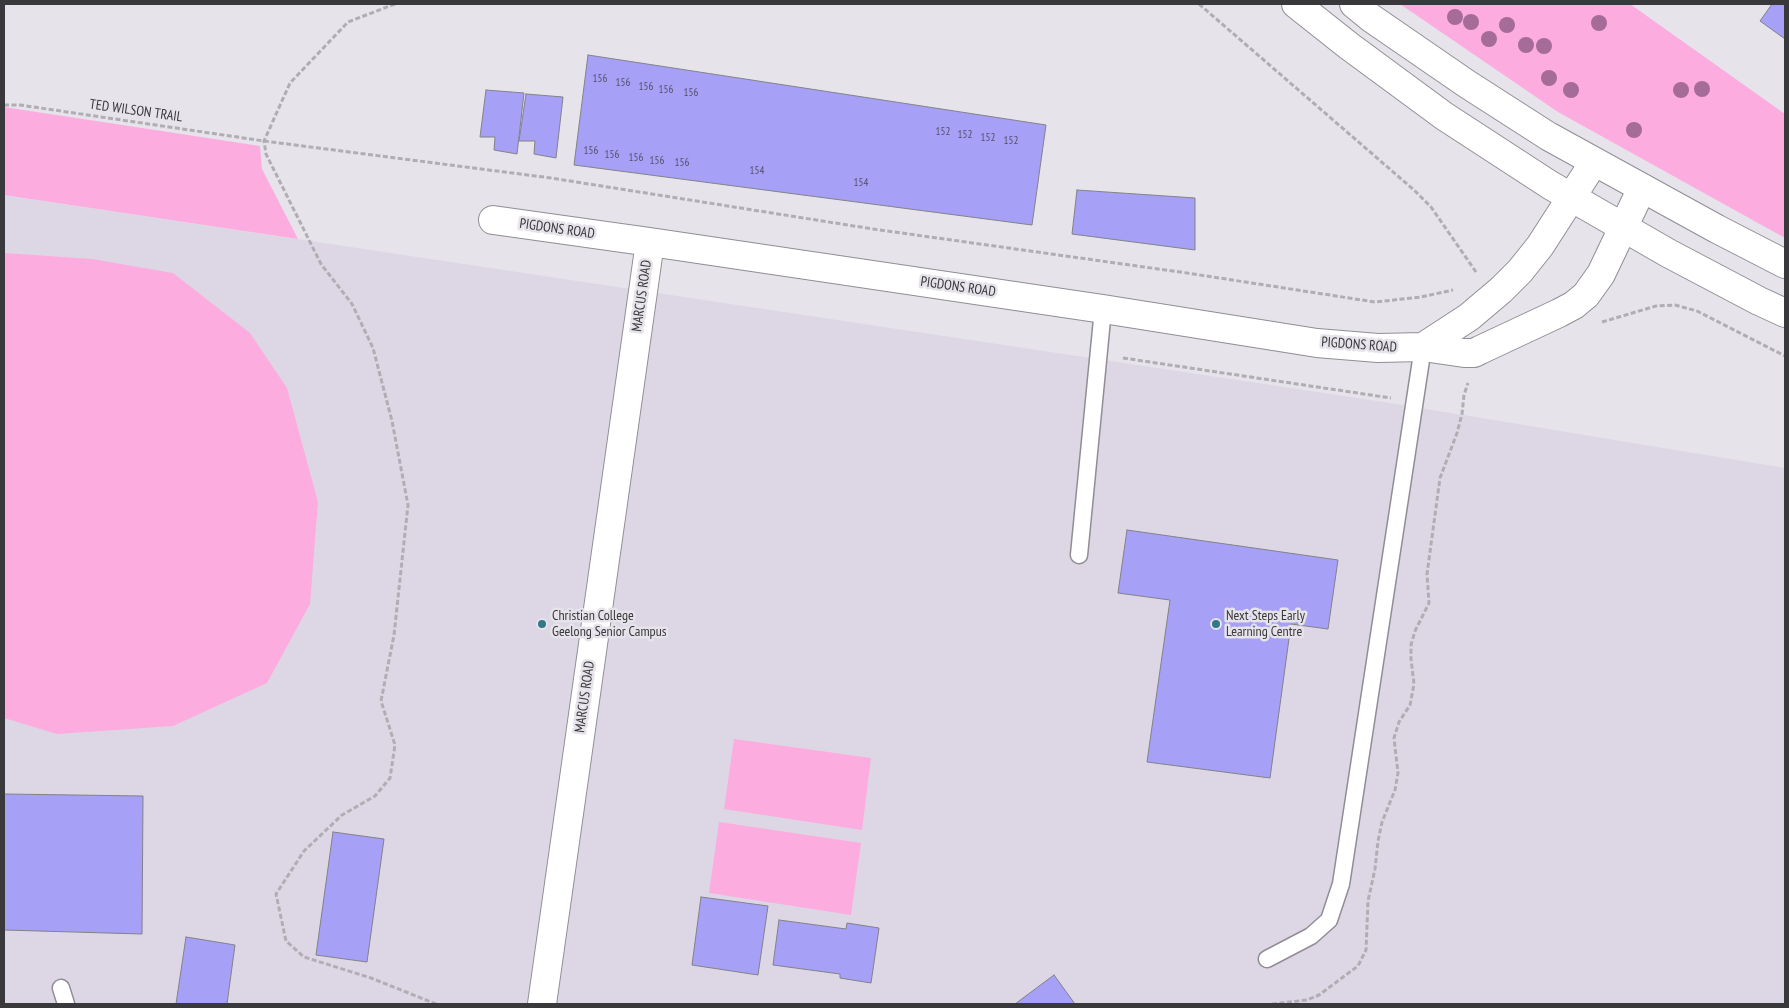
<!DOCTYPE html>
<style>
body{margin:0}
#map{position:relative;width:1789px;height:1008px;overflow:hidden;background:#e6e3ea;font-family:"PT Sans Narrow",sans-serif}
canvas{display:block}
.frame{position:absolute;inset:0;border:5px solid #39383b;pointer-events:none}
</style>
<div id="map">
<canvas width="1789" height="1008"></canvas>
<div class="frame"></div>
</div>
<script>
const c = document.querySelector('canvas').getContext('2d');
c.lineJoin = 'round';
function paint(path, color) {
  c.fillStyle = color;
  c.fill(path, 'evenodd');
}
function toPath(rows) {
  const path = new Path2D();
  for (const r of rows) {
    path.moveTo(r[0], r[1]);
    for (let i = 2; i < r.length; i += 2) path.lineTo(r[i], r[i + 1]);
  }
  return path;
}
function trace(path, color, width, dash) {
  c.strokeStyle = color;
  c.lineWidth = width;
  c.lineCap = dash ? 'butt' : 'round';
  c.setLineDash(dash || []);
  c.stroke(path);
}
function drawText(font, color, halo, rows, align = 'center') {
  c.font = font + ' "PT Sans Narrow",sans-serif';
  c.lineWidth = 5;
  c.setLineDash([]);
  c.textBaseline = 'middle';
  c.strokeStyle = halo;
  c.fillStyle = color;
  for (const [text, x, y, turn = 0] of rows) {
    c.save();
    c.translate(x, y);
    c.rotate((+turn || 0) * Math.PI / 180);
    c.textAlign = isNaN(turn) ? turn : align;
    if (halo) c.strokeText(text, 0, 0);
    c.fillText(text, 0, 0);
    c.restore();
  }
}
const built = toPath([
 [4,195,1384,402,1785,468,1785,1004,4,1004]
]);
const green = toPath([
 [1400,4,1630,4,1785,114,1785,238,1558,112],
 [4,107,260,146,262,169,298,239,4,195],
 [4,253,92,259,173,273,250,333,287,388,318,502,310,604,267,683,173,726,57,734,4,718],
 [734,739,871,758,862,830,724,809],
 [719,822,861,843,851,915,709,893]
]);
const building = toPath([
 [1772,4,1785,4,1785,39,1760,21,1772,4],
 [588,55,1046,125,1032,225,574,165,588,55],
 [486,90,524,93,517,154,494,150,495,137,480,137,486,90],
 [526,94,563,97,556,158,534,154,535,141,519,141,526,94],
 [1077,190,1195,198,1195,250,1072,234,1077,190],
 [1127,530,1338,560,1328,629,1291,624,1270,778,1147,762,1170,600,1118,593,1127,530],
 [4,794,143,796,142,934,4,930,4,794],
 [333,832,384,839,367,962,316,955,333,832],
 [701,897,768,906,758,975,692,965,701,897],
 [779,920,846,929,847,923,879,928,871,983,840,978,840,974,773,965,779,920],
 [186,937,235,945,227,1004,176,1004,186,937],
 [1054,975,1075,1004,1015,1004,1054,975]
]);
const path = toPath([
 [395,4,348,22,290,83,264,141,266,154,321,264,352,304,373,348,392,421,408,505,394,635,381,701,395,745,390,778,375,796,342,815,304,851,276,894,286,941,304,957,371,978,436,1004],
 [1199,4,1414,190,1431,207,1476,272],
 [4,105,20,105,264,141,551,178,873,229,1187,273,1375,302,1421,297,1453,290],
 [1602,322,1656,306,1675,305,1697,311,1785,356],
 [1123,358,1391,398],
 [1272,1004,1307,1000,1319,995,1358,966,1366,950,1368,901,1375,869,1378,841,1382,822,1395,790,1398,773,1394,738,1399,722,1410,705,1414,684,1411,659,1411,645,1415,631,1429,603,1427,574,1440,478,1457,433,1462,414,1464,395,1468,383]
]);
const service = toPath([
 [1079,555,1103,309],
 [1267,959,1311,936,1329,920,1341,884,1423,347],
 [61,988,66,1004]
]);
const minor = toPath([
 [493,220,650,242,1103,309,1317,343,1378,348,1423,347,1464,353,1474,353,1480,350,1559,313,1574,305,1586,295,1601,274,1642,188],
 [1423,347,1469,317,1501,290,1520,271,1540,246,1594,162],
 [542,1004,650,242]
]);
const tertiary = toPath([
 [1296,4,1349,46,1444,116,1550,185,1668,253,1759,301,1785,313],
 [1354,4,1371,18,1467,84,1548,136,1717,229,1785,264]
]);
const trees = [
 [1455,17],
 [1471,22],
 [1599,23],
 [1507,25],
 [1489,39],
 [1526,45],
 [1544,46],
 [1549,78],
 [1702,89],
 [1571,90],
 [1681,90],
 [1634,130]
];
const markers = [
 [542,624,5,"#337886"],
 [1216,624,5,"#337886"]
];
const numberNames = [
 ["156",600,79],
 ["156",623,83],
 ["156",646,87],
 ["156",666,90],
 ["156",691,93],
 ["152",943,132],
 ["152",965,135],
 ["152",988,138],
 ["152",1011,141],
 ["156",591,151],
 ["156",612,155],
 ["156",636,158],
 ["156",657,161],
 ["156",682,163],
 ["154",757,171],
 ["154",861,183]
];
const streetNames = [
 ["TED WILSON TRAIL",136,111,8],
 ["PIGDONS ROAD",557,229,8],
 ["PIGDONS ROAD",958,287,8],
 ["MARCUS ROAD",642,296,-82],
 ["PIGDONS ROAD",1359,345,4],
 ["MARCUS ROAD",585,697,-82]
];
const poiNames = [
 ["Christian College",552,616],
 ["Geelong Senior Campus",552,632],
 ["Next Steps Early",1226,616],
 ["Learning Centre",1226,632]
];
paint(built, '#ddd7e5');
paint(green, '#fcacdf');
paint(building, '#a6a0f6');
trace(building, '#828288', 1);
trace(service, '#908e94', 19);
trace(minor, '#908e94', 30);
trace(tertiary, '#908e94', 30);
trace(path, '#b0adb3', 3, [5, 2.5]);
trace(service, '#fff', 16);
trace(minor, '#fff', 28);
trace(tertiary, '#fff', 28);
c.fillStyle = '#a56b99';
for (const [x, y] of trees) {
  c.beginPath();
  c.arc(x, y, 8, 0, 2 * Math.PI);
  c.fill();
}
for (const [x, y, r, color] of markers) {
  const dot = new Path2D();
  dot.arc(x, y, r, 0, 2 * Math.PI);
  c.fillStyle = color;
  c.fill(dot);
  trace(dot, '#e6e3ea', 2);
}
drawText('11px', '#54526a', null, numberNames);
drawText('14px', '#39383b', '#e6e3ea', streetNames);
drawText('14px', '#39383b', '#e6e3ea', poiNames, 'left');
</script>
